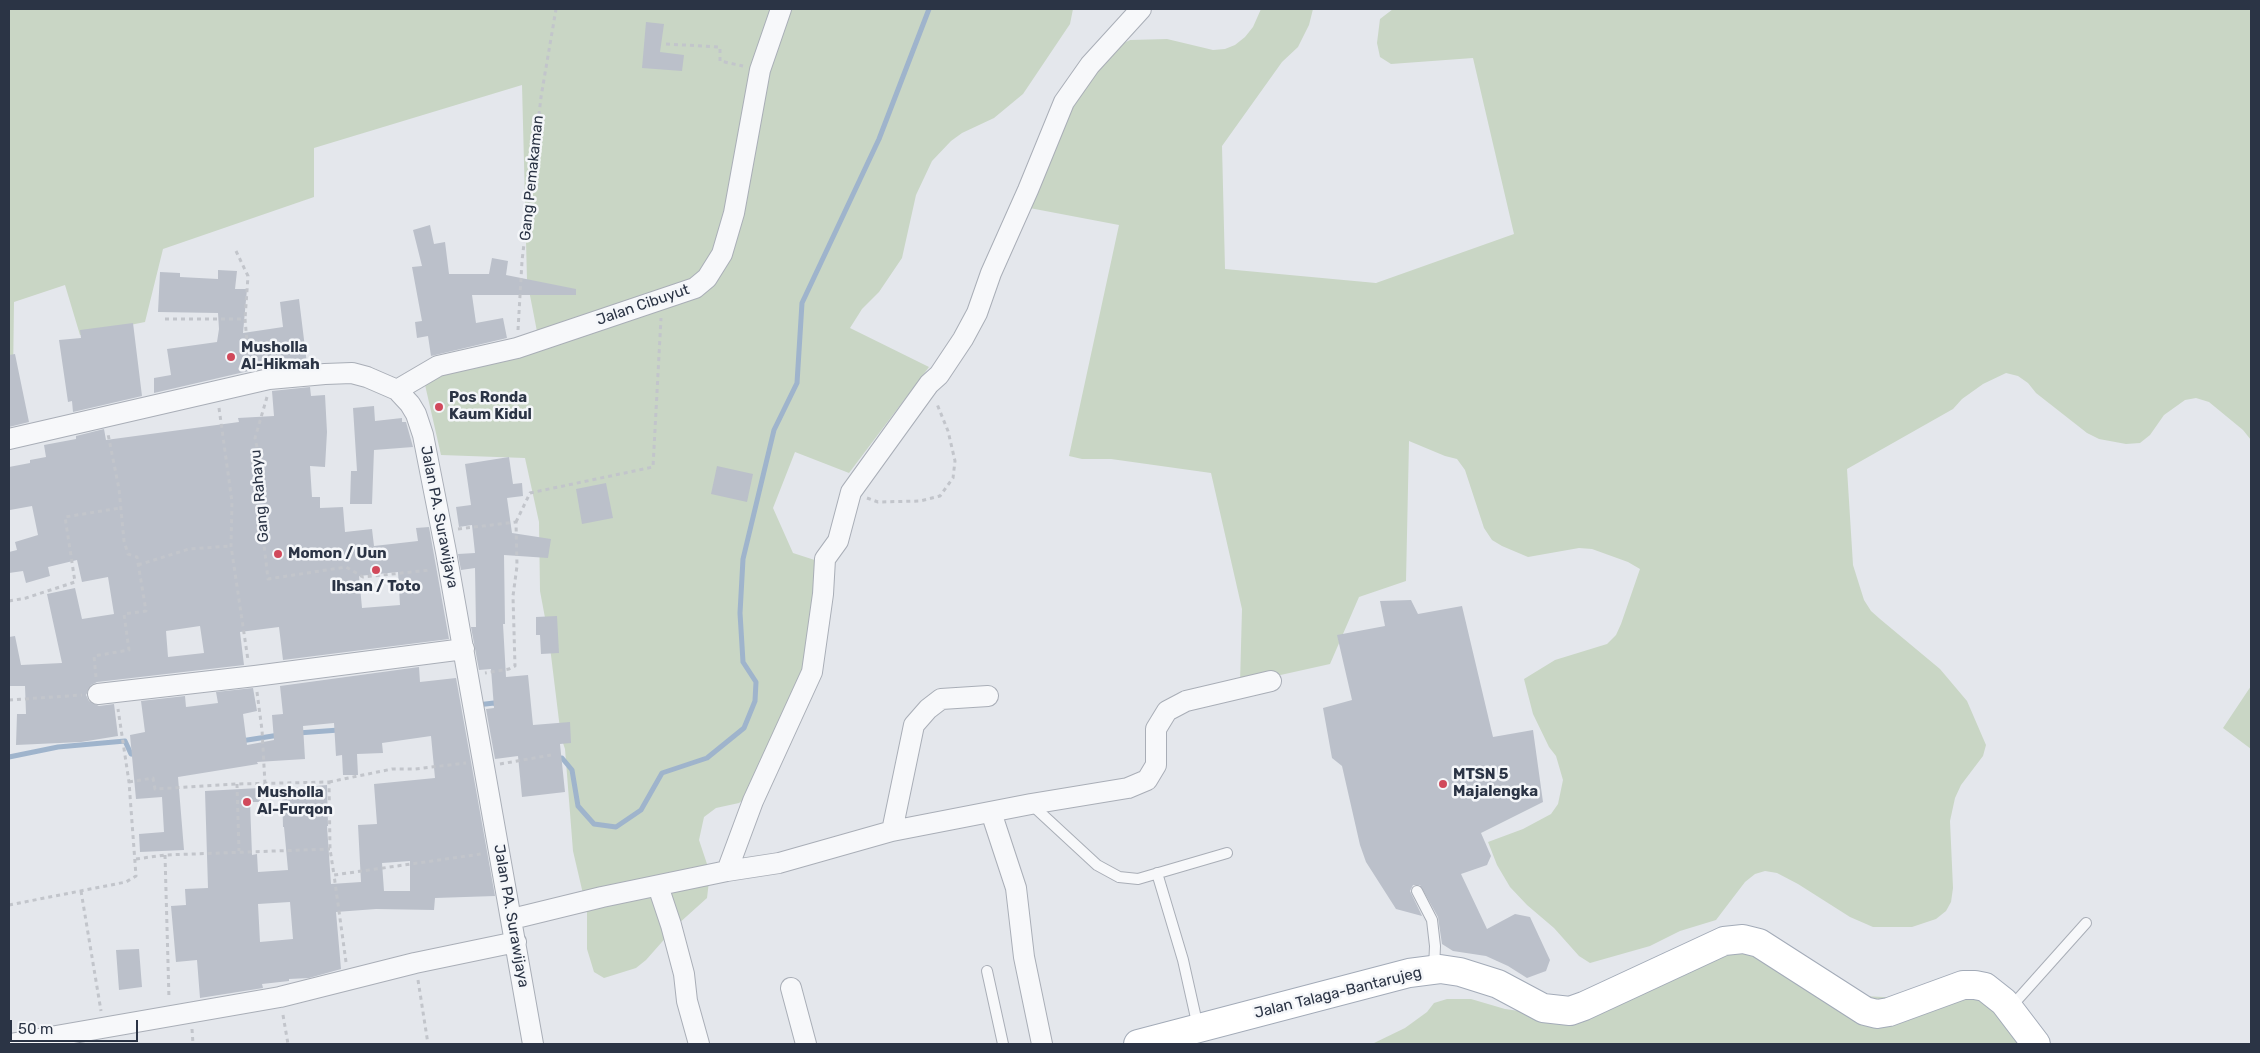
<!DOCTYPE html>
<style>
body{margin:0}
#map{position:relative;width:2260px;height:1053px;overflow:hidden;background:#e4e7ec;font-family:Rubik,sans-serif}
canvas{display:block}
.frame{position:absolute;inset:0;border:10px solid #2b3445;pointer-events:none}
.scale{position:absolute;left:10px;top:1020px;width:128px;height:22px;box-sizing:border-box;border:2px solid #2b3445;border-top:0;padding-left:6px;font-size:15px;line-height:18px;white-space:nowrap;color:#2b3445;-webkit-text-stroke:4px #f4f6f9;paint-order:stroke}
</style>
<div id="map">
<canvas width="2260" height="1053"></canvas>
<div class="frame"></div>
<div class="scale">50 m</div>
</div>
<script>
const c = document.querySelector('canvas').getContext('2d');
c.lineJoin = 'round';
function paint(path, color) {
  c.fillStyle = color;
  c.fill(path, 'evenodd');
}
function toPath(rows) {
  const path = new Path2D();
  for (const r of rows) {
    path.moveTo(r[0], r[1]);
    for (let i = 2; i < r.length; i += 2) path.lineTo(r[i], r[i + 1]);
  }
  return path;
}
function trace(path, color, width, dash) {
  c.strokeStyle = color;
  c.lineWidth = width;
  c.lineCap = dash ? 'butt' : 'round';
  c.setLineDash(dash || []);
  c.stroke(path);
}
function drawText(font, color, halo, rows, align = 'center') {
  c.font = font + ' Rubik,sans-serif';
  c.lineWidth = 5;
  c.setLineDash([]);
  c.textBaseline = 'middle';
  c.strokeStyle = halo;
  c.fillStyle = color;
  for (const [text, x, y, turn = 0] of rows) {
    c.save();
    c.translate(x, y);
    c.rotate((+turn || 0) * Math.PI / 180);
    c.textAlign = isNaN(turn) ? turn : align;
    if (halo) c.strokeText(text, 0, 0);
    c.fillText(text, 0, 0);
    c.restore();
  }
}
const green = toPath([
 [9,9,1073,9,1070,24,1023,94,994,118,962,133,951,141,932,161,916,195,902,258,879,292,862,309,850,328,929,367,849,473,795,452,773,508,793,553,827,564,809,653,750,795,739,803,716,808,704,817,699,840,710,873,707,898,677,925,646,960,636,968,604,978,594,972,587,949,587,911,573,851,565,749,561,737,549,639,540,591,539,522,525,458,441,455,423,376,540,347,527,280,522,85,314,148,314,197,163,249,145,322,80,335,65,285,14,302,13,378,9,379],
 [1261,9,1313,9,1309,25,1298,47,1282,62,1222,146,1225,269,1376,283,1514,234,1473,58,1391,64,1380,57,1377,43,1380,19,1393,9,2251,9,2251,440,2243,430,2209,402,2196,398,2185,400,2164,415,2150,435,2140,443,2126,444,2099,439,2087,433,2036,393,2028,383,2018,376,2006,373,1983,384,1962,399,1953,409,1847,469,1853,565,1864,600,1871,611,1880,619,1940,669,1967,701,1986,745,1983,756,1961,785,1955,798,1950,821,1953,888,1951,902,1946,911,1936,919,1912,927,1873,927,1850,917,1798,884,1777,873,1765,871,1755,874,1745,882,1716,920,1680,931,1650,946,1590,963,1579,956,1554,928,1527,905,1510,887,1497,865,1488,842,1523,829,1551,814,1558,804,1563,780,1556,756,1549,747,1533,714,1524,679,1555,660,1607,644,1616,635,1621,624,1640,569,1628,562,1592,549,1579,548,1528,557,1502,546,1492,540,1484,528,1465,470,1457,459,1445,456,1409,441,1406,581,1359,597,1330,664,1240,684,1242,609,1211,473,1111,459,1082,459,1069,456,1119,225,1019,206,1091,59,1130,40,1167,39,1213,50,1225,49,1235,45,1245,37,1253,27],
 [2251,686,2251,749,2223,728],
 [1744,951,1864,996,1901,998,1989,993,2032,1044,1372,1044,1405,1028,1427,1012,1434,1003,1447,999,1471,999,1505,1009,1554,1016,1648,968]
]);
const stream = toPath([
 [477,705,494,703,498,706],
 [298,733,339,730],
 [241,741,279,735],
 [9,757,58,747,125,741,131,754,139,755],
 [557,759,562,758,572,770,578,806,594,824,616,827,641,810,662,773,707,758,744,728,755,701,756,682,743,662,740,613,743,559,774,430,797,383,802,303,879,139,929,9]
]);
const building = toPath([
 [646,22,664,24,660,52,684,55,682,71,642,68],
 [430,225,434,244,445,242,449,274,489,274,492,258,508,261,506,275,576,289,576,295,472,295,476,323,503,318,507,338,431,356,428,336,417,338,415,322,422,321,412,267,422,266,413,230],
 [218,270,237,271,235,289,247,289,243,333,283,327,280,302,299,299,307,364,266,367,154,393,154,378,171,375,167,349,217,342,219,329,218,313,158,312,160,272,180,273,180,277,218,279],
 [133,323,142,396,73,412,72,401,68,402,59,340,81,338,80,330],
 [15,354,29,422,9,427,9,355],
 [310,387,311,396,325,395,327,432,325,467,310,466,312,497,320,497,320,508,343,507,345,532,372,529,374,546,418,541,416,528,429,527,449,639,283,660,279,627,240,632,244,665,97,682,91,685,86,695,89,701,99,706,114,704,118,736,81,742,16,745,17,714,26,714,25,686,9,686,9,637,15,636,21,665,62,663,47,594,75,588,82,619,114,614,108,577,82,582,77,560,48,567,50,576,26,583,23,571,9,573,9,552,17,550,15,542,38,535,32,506,10,510,9,467,30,463,30,460,46,457,44,445,76,439,76,436,104,429,106,440,239,422,238,418,274,416,272,391],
 [398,572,400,605,362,608,359,576],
 [200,626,204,653,168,657,166,631],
 [374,406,375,421,402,418,402,422,406,422,413,447,374,450,372,504,350,504,351,471,357,471,353,408],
 [509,457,513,484,522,483,523,496,507,498,512,533,551,539,548,558,504,555,505,624,503,624,506,677,528,675,533,725,570,722,571,743,560,744,565,792,522,797,518,756,495,759,486,709,494,708,491,669,479,670,471,627,476,627,475,568,461,570,458,554,475,553,472,525,459,527,456,507,471,505,465,464],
 [717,466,753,474,747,502,711,494],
 [606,483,613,518,582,524,576,489],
 [1411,600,1418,614,1462,606,1493,737,1533,730,1543,802,1481,833,1491,856,1487,865,1461,874,1487,929,1515,914,1530,917,1550,960,1546,971,1527,978,1508,966,1486,956,1453,951,1442,944,1438,917,1420,885,1413,885,1410,891,1425,922,1422,916,1396,909,1366,862,1360,845,1342,766,1332,758,1323,708,1352,700,1337,635,1385,626,1380,601],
 [557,616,559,653,541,654,540,635,536,635,536,617],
 [419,667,420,682,456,678,495,896,435,898,434,910,376,909,336,912,341,969,309,978,289,979,289,981,262,984,263,988,200,998,197,960,176,962,171,906,186,905,185,889,208,888,205,791,259,788,260,802,250,802,252,855,257,854,258,872,288,870,284,827,283,827,282,789,327,785,328,826,327,826,331,884,361,882,358,825,377,824,374,784,435,778,431,736,382,743,383,753,357,754,358,775,343,775,342,755,336,756,334,723,303,726,305,759,257,762,258,764,178,777,184,850,140,852,139,834,164,832,162,797,136,799,130,735,145,732,141,701,185,696,186,707,218,703,216,692,253,688,257,711,243,714,247,745,274,740,272,715,283,714,280,686],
 [410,861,410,891,384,891,382,863],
 [290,902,293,939,260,942,258,904],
 [139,949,142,987,119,990,116,950]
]);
const path = toPath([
 [666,44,720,47,720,61,743,66],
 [236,251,248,276,245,319],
 [165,319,245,319,249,365],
 [518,330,522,261,541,97,556,9],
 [267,397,255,438,260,461,263,536,268,579,346,567,363,577,431,570],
 [219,408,232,502,231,546,248,660],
 [867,498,878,502,920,501,940,496,953,478,955,461,948,431,937,404],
 [516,522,530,493,653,467,661,318],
 [458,529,516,522,517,566,513,596,515,666,509,669,485,673],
 [138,565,189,549,231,546],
 [9,601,26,598,75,582,65,517,120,508],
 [96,677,94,656,129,650,124,614,146,611,137,557,128,554,124,541,119,489,108,434],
 [257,692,262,730,265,784],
 [9,700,82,695],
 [500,764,551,755],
 [129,782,153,778,155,789,237,784,329,782,330,849,334,875],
 [329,782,392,769,415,769,466,763],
 [237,784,239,851],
 [165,855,169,999],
 [136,859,165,855,330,849],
 [81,891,101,1011],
 [9,905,126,882,136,876,129,782,118,709],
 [346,962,334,875,481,854],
 [418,980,428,1044],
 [283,1015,288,1044],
 [192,1029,193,1044]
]);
const service = toPath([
 [1031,804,1097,865,1119,877,1138,879,1227,853],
 [1157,873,1183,960,1198,1027],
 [1417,891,1432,920,1435,946,1434,969],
 [987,971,1003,1044],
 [2010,1008,2086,923]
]);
const minor = toPath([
 [397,390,438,366,517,348,695,288,707,278,722,254,734,213,760,70,781,9],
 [9,439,269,379,325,374,352,373,367,377,397,390,410,404,416,414,423,435,446,552,533,1044],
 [98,694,255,676,464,649],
 [988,696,941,699,928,709,914,725,892,831,1031,804,1128,788,1147,780,1156,765,1156,729,1167,711,1186,701,1271,681],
 [991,812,1016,888,1024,957,1042,1044],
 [727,871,779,863,892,831],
 [658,886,671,925,684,974,687,1001,699,1044],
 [512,919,602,897,727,871,753,801,812,672,823,594,825,559,838,541,851,492,929,384,939,375,963,339,977,313,991,273,1028,190,1064,102,1090,65,1141,9],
 [791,988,806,1044],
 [10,1044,280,997,415,963,516,942]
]);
const primary = toPath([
 [1138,1044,1409,973,1440,969,1460,972,1498,984,1543,1008,1570,1011,1584,1006,1724,941,1743,939,1759,943,1865,1011,1877,1014,1889,1012,1963,985,1975,985,1985,987,2004,1002,2036,1044]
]);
const markers = [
 [231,357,5,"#d1495b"],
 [439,407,5,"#d1495b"],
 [278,554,5,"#d1495b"],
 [376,570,5,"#d1495b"],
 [1443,784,5,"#d1495b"],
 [247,802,5,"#d1495b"]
];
const streetNames = [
 ["Gang Pemakaman",532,178,-84],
 ["Jalan Cibuyut",643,305,-19],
 ["Gang Rahayu",260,496,-95],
 ["Jalan PA. Surawijaya",439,517,79],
 ["Jalan PA. Surawijaya",511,916,80],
 ["Jalan Talaga-Bantarujeg",1338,993,-14]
];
const poiNames = [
 ["Musholla",241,348],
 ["Al-Hikmah",241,365],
 ["Pos Ronda",449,398],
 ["Kaum Kidul",449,415],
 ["Momon / Uun",288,554],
 ["Ihsan / Toto",376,587,"center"],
 ["MTSN 5",1453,775],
 ["Majalengka",1453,792],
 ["Musholla",257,793],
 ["Al-Furqon",257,810]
];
paint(green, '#c9d6c5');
trace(stream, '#9fb4cc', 5);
paint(building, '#bbc0ca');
trace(service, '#a9aeb7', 12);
trace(minor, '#a9aeb7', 22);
trace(primary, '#a3abb8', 30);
trace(path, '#c2c5cb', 3, [4, 4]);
trace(service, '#f7f8fa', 10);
trace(minor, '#f7f8fa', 20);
trace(primary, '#fff', 28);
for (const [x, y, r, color] of markers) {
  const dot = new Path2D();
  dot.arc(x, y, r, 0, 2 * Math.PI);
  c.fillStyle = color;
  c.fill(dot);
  trace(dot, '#f4f6f9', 2);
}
drawText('15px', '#2b3445', '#f4f6f9', streetNames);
drawText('bold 15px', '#2b3445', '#f4f6f9', poiNames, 'left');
</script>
